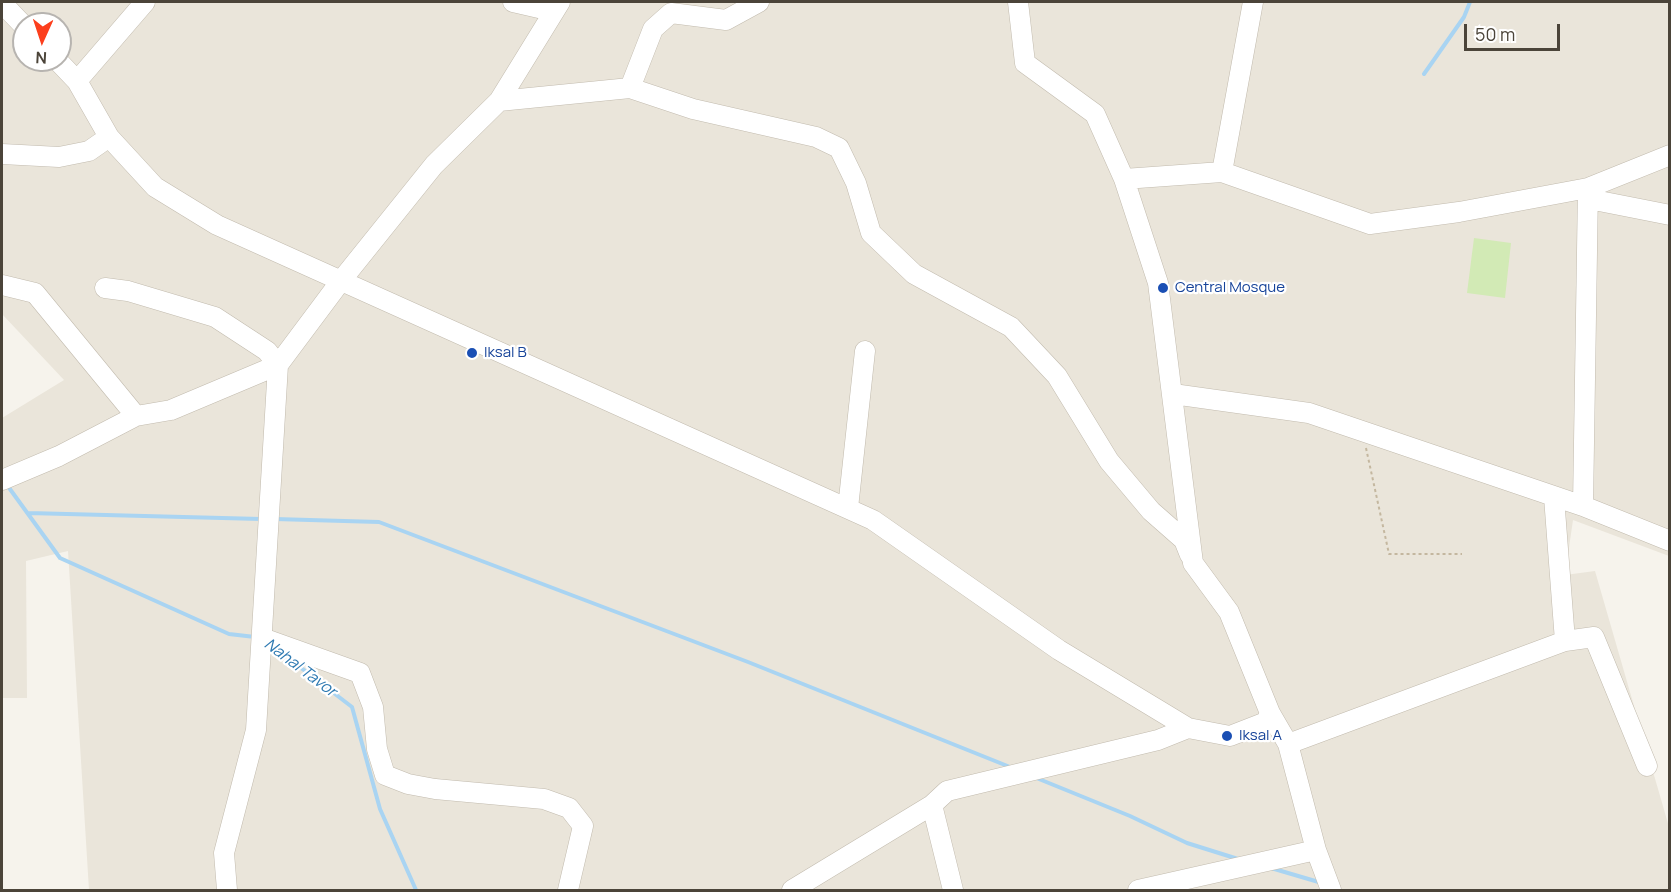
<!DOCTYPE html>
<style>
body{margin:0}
#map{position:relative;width:1671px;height:892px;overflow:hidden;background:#f6f3ec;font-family:Manrope,sans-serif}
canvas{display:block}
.frame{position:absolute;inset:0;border:3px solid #4b4439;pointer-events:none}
.north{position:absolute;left:12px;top:12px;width:60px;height:60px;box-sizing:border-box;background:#fff;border:2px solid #b7b4b0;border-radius:50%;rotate:183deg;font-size:16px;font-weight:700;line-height:24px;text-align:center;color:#4b4439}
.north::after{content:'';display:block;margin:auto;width:21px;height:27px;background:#fc3f1d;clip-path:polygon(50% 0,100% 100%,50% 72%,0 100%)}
.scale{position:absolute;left:1464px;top:24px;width:96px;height:27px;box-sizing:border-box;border:3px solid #4b4439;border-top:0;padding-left:8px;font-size:18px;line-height:21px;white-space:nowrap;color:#4b4439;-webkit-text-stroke:4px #fff;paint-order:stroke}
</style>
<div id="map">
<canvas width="1671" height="892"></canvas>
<div class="frame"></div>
<div class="north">N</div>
<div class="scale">50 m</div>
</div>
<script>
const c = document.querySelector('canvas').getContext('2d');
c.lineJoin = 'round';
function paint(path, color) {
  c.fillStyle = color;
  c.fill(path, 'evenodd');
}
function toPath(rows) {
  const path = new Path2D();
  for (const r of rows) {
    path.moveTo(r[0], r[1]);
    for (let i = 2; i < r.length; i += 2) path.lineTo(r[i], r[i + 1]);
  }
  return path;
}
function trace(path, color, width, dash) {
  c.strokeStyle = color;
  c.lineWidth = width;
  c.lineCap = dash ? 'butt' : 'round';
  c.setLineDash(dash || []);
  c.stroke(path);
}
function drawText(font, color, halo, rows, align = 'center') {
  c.font = font + ' Manrope,sans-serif';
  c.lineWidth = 4.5;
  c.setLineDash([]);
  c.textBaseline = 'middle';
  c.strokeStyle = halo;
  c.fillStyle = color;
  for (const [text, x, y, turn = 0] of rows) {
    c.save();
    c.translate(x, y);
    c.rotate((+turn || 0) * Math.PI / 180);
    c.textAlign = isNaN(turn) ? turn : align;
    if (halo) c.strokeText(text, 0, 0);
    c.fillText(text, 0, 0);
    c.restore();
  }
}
const residential = toPath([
 [2,2,1669,2,1669,556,1573,520,1565,575,1595,571,1669,827,1669,890,89,890,68,551,26,561,27,698,2,698,2,418,64,380,2,314],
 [24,24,60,24,60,60,24,60]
]);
const green = toPath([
 [1474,238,1511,243,1505,298,1467,293]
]);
const stream = toPath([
 [1424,74,1464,17,1470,2],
 [7,485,60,558,229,634,255,637],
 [28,513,261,519],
 [275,519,379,522,748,662,1010,767],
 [283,654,352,707,380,809,416,890],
 [1034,777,1130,816,1187,843,1238,859],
 [1271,868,1322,883]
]);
const path = toPath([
 [1366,448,1389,554,1462,554]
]);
const minor = toPath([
 [513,2,552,11],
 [1018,2,1025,63,1095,114,1124,179,1158,283,1193,563,1229,612,1270,713,1288,744,1316,850,1331,890],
 [2,3,24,26],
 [57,60,77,81,109,137,155,187,217,225,873,520,1059,650,1188,728,1230,736,1266,722,1270,713],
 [77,81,145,2],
 [630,88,693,109,816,137,839,148,856,183,871,233,914,274,1011,327,1057,376,1109,461,1151,511,1184,540,1190,555],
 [499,101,630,88,653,29,671,13,726,20,759,2],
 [2,154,59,157,89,151,109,137],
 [1222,172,1253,2],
 [1124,179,1222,172,1370,224,1459,212,1588,188,1670,155],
 [1589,199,1670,215],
 [2,285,35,293,136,416],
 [105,288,128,291,215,317,267,351,278,365,256,730,224,853,227,890],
 [1173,394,1309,413,1583,506,1670,541],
 [2,480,59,456,136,416,171,410,278,365,340,282,434,165,499,101,560,2],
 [1554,497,1565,641],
 [1583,506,1588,188],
 [848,508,865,351],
 [262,638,360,673,373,707,377,749,385,775,408,784,435,789,544,799,569,808,583,826,568,890],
 [1288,744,1565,641,1594,637,1647,766],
 [932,805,953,890],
 [792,890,932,805,947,791,1158,740,1188,728],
 [1138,890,1316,850]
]);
const markers = [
 [1163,288,6,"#1a4fb4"],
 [472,353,6,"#1a4fb4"],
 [1227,736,6,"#1a4fb4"]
];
const transitNames = [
 ["Central Mosque",1175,288],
 ["Iksal B",484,353],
 ["Iksal A",1239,736]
];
const waterNames = [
 ["Nahal Tavor",300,668,37]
];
paint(residential, '#eae5da');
paint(green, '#d2eab5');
trace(stream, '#a9d4f2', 4);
trace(minor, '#c2bbae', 21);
trace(path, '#c4b79f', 2, [3, 3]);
trace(minor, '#fff', 20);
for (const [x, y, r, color] of markers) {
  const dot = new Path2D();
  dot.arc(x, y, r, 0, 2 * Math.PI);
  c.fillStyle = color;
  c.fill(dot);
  trace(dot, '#fff', 2);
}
drawText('15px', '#164399', '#fff', transitNames, 'left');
drawText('italic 16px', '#2e7ab2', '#fff', waterNames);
</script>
